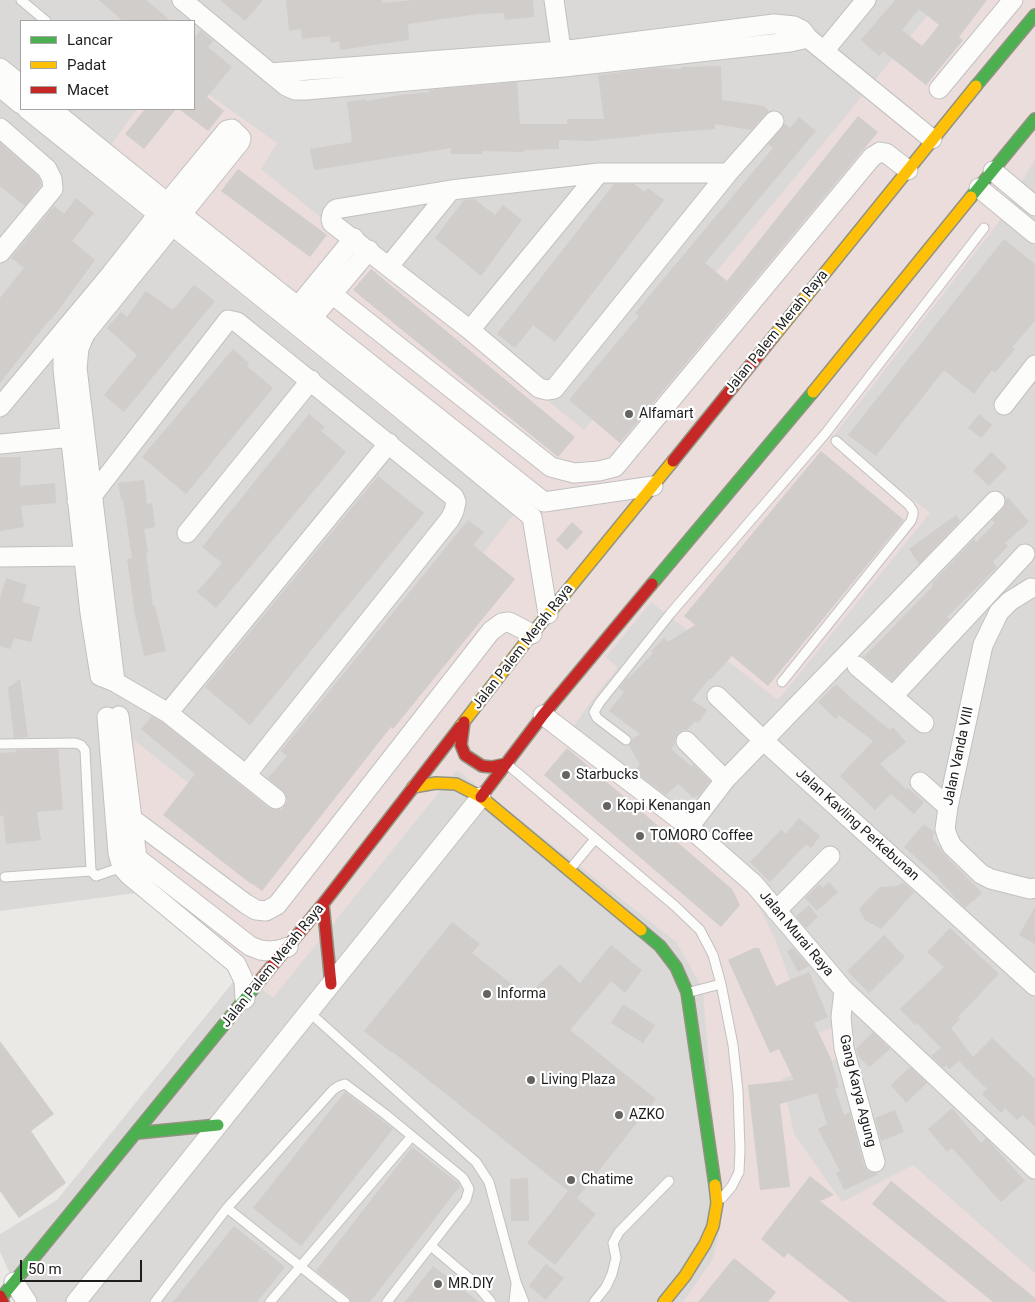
<!DOCTYPE html>
<style>
body{margin:0}
#map{position:relative;width:1035px;height:1302px;overflow:hidden;background:#ebe9e6;font-family:Roboto,sans-serif}
canvas{display:block}
.legend{position:absolute;left:20px;top:20px;width:175px;height:90px;box-sizing:border-box;background:#fff;border:1px solid #a5a5a5;margin:0;padding:6px 9px;list-style:none;font-size:15px;color:#1d1d1d}
.legend li{display:flex;align-items:center;gap:10px;height:25px}
.legend b{width:25px;border:1px solid #a5a5a5}
.scale{position:absolute;left:20px;top:1260px;width:122px;height:22px;box-sizing:border-box;border:2px solid #1d1d1d;border-top:0;padding-left:6px;font-size:15px;line-height:18px;white-space:nowrap;color:#1d1d1d;-webkit-text-stroke:4px #fff;paint-order:stroke}
</style>
<div id="map">
<canvas width="1035" height="1302"></canvas>
<ul class="legend">
<li><b style="height:6px;background:#4caf50"></b>Lancar</li>
<li><b style="height:6px;background:#ffc107"></b>Padat</li>
<li><b style="height:6px;background:#c62828"></b>Macet</li>
</ul>
<div class="scale">50 m</div>
</div>
<script>
const c = document.querySelector('canvas').getContext('2d');
c.lineJoin = 'round';
function paint(path, color) {
  c.fillStyle = color;
  c.fill(path, 'evenodd');
}
function toPath(rows) {
  const path = new Path2D();
  for (const r of rows) {
    path.moveTo(r[0], r[1]);
    for (let i = 2; i < r.length; i += 2) path.lineTo(r[i], r[i + 1]);
  }
  return path;
}
function trace(path, color, width, dash) {
  c.strokeStyle = color;
  c.lineWidth = width;
  c.lineCap = dash ? 'butt' : 'round';
  c.setLineDash(dash || []);
  c.stroke(path);
}
function drawText(font, color, halo, rows, align = 'center') {
  c.font = font + ' Roboto,sans-serif';
  c.lineWidth = 4.5;
  c.setLineDash([]);
  c.textBaseline = 'middle';
  c.strokeStyle = halo;
  c.fillStyle = color;
  for (const [text, x, y, turn = 0] of rows) {
    c.save();
    c.translate(x, y);
    c.rotate((+turn || 0) * Math.PI / 180);
    c.textAlign = isNaN(turn) ? turn : align;
    if (halo) c.strokeText(text, 0, 0);
    c.fillText(text, 0, 0);
    c.restore();
  }
}
const residential = toPath([
 [0,0,1035,0,1035,1302,23,1302,0,1252,0,1234,57,1200,234,981,231,967,136,893,0,911],
 [21,21,194,21,194,109,21,109]
]);
const commercial = toPath([
 [940,0,1035,0,1035,159,998,223,833,437,930,513,778,700,651,602,606,657,618,668,599,691,565,738,684,835,755,899,775,939,810,1035,833,1028,839,1058,782,1079,794,1134,842,1202,913,1165,1035,1273,1035,1302,683,1302,713,1259,721,1222,703,989,676,942,457,770,273,998,126,883,134,740,257,837,514,514,90,174,137,109,194,109,194,84,277,143,261,169,584,430,827,139]
]);
const building = toPath([
 [99,0,146,0,171,21,123,21],
 [220,0,263,0,245,21],
 [286,0,382,0,382,3,414,0,533,0,534,17,505,20,504,13,478,14,408,24,409,40,340,50,339,41,331,43,330,36,302,39,301,29,289,31],
 [895,0,987,0,959,37,963,40,926,85,883,51,879,56,861,40],
 [919,9,939,25,922,46,902,30],
 [201,30,213,41,208,47,232,67,207,97,224,111,208,131,179,109,194,109,194,36,195,37],
 [721,66,722,100,764,106,769,111,751,130,715,124,715,129,639,135,640,136,591,141,559,140,559,149,524,150,524,152,482,151,482,154,451,154,451,148,314,170,310,149,352,142,347,102,366,99,366,101,400,95,430,92,429,90,517,82,520,124,567,124,567,119,604,119,598,75,655,68,681,69,681,67],
 [145,109,176,109,144,149,125,134],
 [858,116,878,132,620,443,569,400,639,316,635,313,773,148,768,144,785,124,790,128,799,117,816,131,705,263,727,281],
 [0,143,38,176,41,182,41,185,25,206,0,186],
 [238,169,327,235,310,257,221,191],
 [614,184,634,184,645,192,648,188,664,200,555,342,533,325,515,348,497,334],
 [76,198,94,213,72,241,95,260,51,320,50,319,0,383,0,298,24,268,11,258,54,206,64,214],
 [474,199,495,215,503,205,522,220,481,276,435,238,464,200],
 [1004,239,1035,264,1035,321,1012,347,1015,349,995,373,992,370,974,394,944,370,876,456,848,435],
 [371,269,575,437,558,457,353,290],
 [194,285,215,301,124,412,104,395,137,355,107,328,121,312,127,317,146,291,173,310],
 [233,349,249,363,247,366,273,388,186,494,142,457],
 [309,414,325,427,321,431,346,452,216,608,197,592,222,563,202,547],
 [979,414,992,425,981,438,968,428],
 [821,451,904,520,768,686,732,656,711,679,710,678,692,700,707,710,698,723,695,721,687,730,683,730,678,733,675,739,675,744,671,749,691,766,693,764,710,781,698,797,697,795,694,798,678,784,666,795,634,771,640,765,629,745,632,739,640,734,609,711,624,692,619,688,628,677,629,678,653,653,651,651,664,638,668,642,695,625,684,616],
 [991,452,1007,467,989,486,973,471],
 [0,457,21,457,20,486,55,483,56,503,21,506,24,527,0,531],
 [378,476,424,513,250,725,205,687],
 [144,480,147,504,152,503,155,527,144,529,148,552,146,553,153,606,155,606,166,651,144,656,135,615,127,559,132,558,123,500,121,500,118,483],
 [1008,497,1029,522,1005,543,1008,546,993,562,997,567,947,617,949,619,892,681,864,657,933,586,932,583,974,539,976,542,995,523,992,520,1003,508,1006,499],
 [956,515,960,521,919,564,909,549],
 [468,520,484,532,473,545,515,579,393,729,391,727,262,891,251,883,251,884,163,815,195,774,141,729,152,716,162,722,269,808,275,810,281,809,284,806,287,801,286,794,268,778,287,756,281,751],
 [572,522,583,532,567,550,556,540],
 [6,578,27,585,22,602,40,607,31,642,14,638,10,649,0,646,0,598],
 [20,679,28,737,14,738,8,688],
 [836,684,851,698,890,730,893,727,906,742,880,764,907,790,908,788,924,802,914,814,891,794,875,810,840,776,873,741,839,715,836,719,818,702],
 [567,748,732,889,740,905,721,927,544,775],
 [58,749,63,810,37,812,41,840,6,844,3,815,0,816,0,753,16,752,16,750],
 [799,818,820,836,811,848,806,844,770,882,750,862,781,830,786,834],
 [924,824,935,833,932,838,944,854,982,893,965,908,938,879,940,879,904,847],
 [829,882,838,892,817,911,805,898,819,884,823,888],
 [903,882,914,892,881,929,865,920,859,909,880,887,897,886],
 [809,905,818,917,806,928,796,916],
 [1035,907,1035,944,1019,935],
 [452,922,480,944,472,953,527,996,560,964,580,983,611,945,642,970,625,993,611,981,570,1030,656,1099,577,1198,393,1052,392,1053,364,1031],
 [950,928,999,974,958,1017,960,1019,951,1028,973,1057,992,1038,1035,1079,1035,1127,1023,1115,1017,1120,1005,1108,1001,1113,982,1094,987,1089,959,1061,949,1069,946,1065,944,1068,931,1056,941,1048,917,1023,915,1025,900,1009,944,967,927,952],
 [884,935,905,957,869,993,847,971],
 [754,948,759,948,776,986,809,972,828,1017,814,1023,831,1059,839,1087,835,1088,844,1115,850,1112,864,1165,867,1170,877,1173,877,1175,844,1190,836,1172,840,1171,818,1129,827,1124,817,1093,780,1104,790,1187,760,1190,748,1085,794,1080,779,1049,770,1053,728,960],
 [793,948,809,966,798,972,787,951],
 [623,1004,655,1025,643,1043,611,1023],
 [873,1032,890,1049,869,1067,858,1056,856,1049],
 [0,1041,54,1114,31,1131,66,1183,19,1218,0,1191],
 [910,1067,927,1083,906,1103,891,1085],
 [345,1092,393,1129,301,1246,253,1208],
 [952,1108,981,1143,986,1138,1025,1181,1001,1202,952,1148,947,1152,928,1129],
 [895,1110,904,1132,881,1141,875,1118],
 [412,1147,458,1183,460,1186,370,1302,351,1302,349,1297,316,1271],
 [810,1176,834,1195,820,1201,947,1302,850,1302,788,1253,784,1258,761,1239],
 [528,1178,529,1221,511,1221,510,1179],
 [891,1181,1035,1298,1035,1302,993,1302,872,1204],
 [568,1191,596,1214,555,1265,527,1243],
 [234,1226,285,1267,257,1302,173,1302],
 [734,1258,776,1292,768,1302,698,1302],
 [546,1264,564,1278,546,1300,529,1286],
 [433,1266,479,1302,405,1302]
]);
const lane = toPath([
 [21,0,46,21],
 [782,682,911,521,913,515,913,511,909,505,836,441],
 [626,740,597,718,594,712,600,702,670,614,825,434,984,228],
 [0,744,75,743,81,745,85,750,91,871,96,876,122,867],
 [508,765,675,906,700,930,713,955,721,984,733,1045,738,1091,740,1150,739,1172,732,1186,722,1198],
 [571,868,595,839],
 [5,877,91,871],
 [690,992,721,984],
 [309,1012,476,1162,489,1182,516,1282,524,1302],
 [227,1208,345,1302],
 [431,1246,475,1283,491,1302],
 [155,1302,227,1208,333,1090,339,1086,345,1084,385,1114,463,1178,469,1189,466,1200,387,1302],
 [270,1302,412,1136],
 [514,1302,516,1284],
 [594,1302,606,1287,612,1274,616,1258,613,1243,619,1232,669,1181]
]);
const street = toPath([
 [182,0,286,86,295,90,306,90,564,67,790,42,808,38],
 [554,0,563,63],
 [824,51,866,0],
 [0,68,21,85],
 [270,73,561,51,774,24,794,26,802,30,808,38,932,139],
 [0,87,21,104],
 [939,89,1013,0],
 [27,109,390,400,532,517,548,614],
 [51,109,181,214,544,502,653,486],
 [0,128,47,169,52,179,53,189,0,253],
 [993,171,1035,206],
 [728,173,599,173,451,190,336,209,332,214,331,219,332,223,470,330,539,388,547,390,554,389,728,173,774,121],
 [979,188,1035,234],
 [389,266,451,190],
 [332,294,551,467,574,473,599,471,615,467,872,157,880,152,886,153,908,170],
 [290,316,354,238],
 [69,327,63,348,63,369,90,613,100,676,115,682,168,713,276,799],
 [304,328,369,250],
 [470,330,599,173],
 [1004,405,1035,365],
 [0,407,111,274,167,203,227,130,232,129,241,138,240,142,85,334,79,348,77,368,115,682],
 [0,444,83,436],
 [77,501,92,496,228,320,237,322,454,497,456,502,454,511,450,519,246,775],
 [187,533,311,380],
 [0,557,84,556],
 [1031,588,1010,601,999,612,983,645,948,807,945,829,948,838,952,846,981,874,991,879,1030,889,1035,888],
 [857,666,924,723],
 [717,696,764,741,1035,986],
 [893,696,1025,554],
 [168,713,389,443],
 [543,715,689,827,754,884,844,990,1035,1169],
 [119,716,137,858,250,946,260,950,269,951,279,950,288,947],
 [107,717,118,853,122,867,129,875,236,964,244,981,245,999],
 [686,741,725,780],
 [920,782,948,807],
 [115,820,131,818,246,904,256,910,266,911,277,905,491,631,502,623,509,622,532,634],
 [689,827,725,780,995,501],
 [776,911,830,856],
 [844,990,841,1017,844,1048,875,1162],
 [14,1282,27,1302],
 [76,1302,481,797]
]);
const fast = toPath([
 [976,86,1035,15],
 [971,197,1035,119],
 [652,584,813,392],
 [641,930,660,946,676,967,687,992,715,1185],
 [137,1133,218,1125],
 [1,1298,257,984]
]);
const slow = toPath([
 [774,336,976,86],
 [813,392,971,197],
 [460,727,532,634,673,461],
 [413,787,436,783,456,784,481,797,641,930],
 [664,1302,685,1276,705,1244,713,1226,717,1203,715,1185]
]);
const jam = toPath([
 [673,461,774,336],
 [464,722,461,745,465,755,482,766,492,767,506,764],
 [481,797,543,715,652,584],
 [323,904,331,984],
 [257,984,323,904,460,727],
 [0,1296,3,1302]
]);
const markers = [
 [629,414,5,"#656463"],
 [566,775,5,"#656463"],
 [607,806,5,"#656463"],
 [640,836,5,"#656463"],
 [487,994,5,"#656463"],
 [531,1080,5,"#656463"],
 [619,1115,5,"#656463"],
 [571,1180,5,"#656463"],
 [438,1284,5,"#656463"]
];
const streetNames = [
 ["Jalan Palem Merah Raya",777,332,-51],
 ["Jalan Palem Merah Raya",523,647,-52],
 ["Jalan Vanda VIII",959,756,-78],
 ["Jalan Kavling Perkebunan",857,825,42],
 ["Jalan Murai Raya",796,934,50],
 ["Jalan Palem Merah Raya",273,966,-51],
 ["Gang Karya Agung",857,1091,76]
];
const poiNames = [
 ["Alfamart",639,414],
 ["Starbucks",576,775],
 ["Kopi Kenangan",617,806],
 ["TOMORO Coffee",650,836],
 ["Informa",497,994],
 ["Living Plaza",541,1080],
 ["AZKO",629,1115],
 ["Chatime",581,1180],
 ["MR.DIY",448,1284]
];
paint(residential, '#dad9d7');
paint(commercial, '#ecdddd');
paint(building, '#d0cdcb');
trace(lane, '#c2c1c0', 11);
trace(street, '#c2c1c0', 21);
trace(fast, '#929380', 14);
trace(slow, '#929380', 14);
trace(jam, '#929380', 14);
trace(lane, '#fcfcfb', 9);
trace(street, '#fcfcfb', 19);
trace(fast, '#4caf50', 11);
trace(slow, '#ffc107', 11);
trace(jam, '#c62828', 11);
for (const [x, y, r, color] of markers) {
  const dot = new Path2D();
  dot.arc(x, y, r, 0, 2 * Math.PI);
  c.fillStyle = color;
  c.fill(dot);
  trace(dot, '#fff', 2);
}
drawText('14px', '#1d1d1d', '#fff', streetNames);
drawText('14px', '#1d1d1d', '#fff', poiNames, 'left');
</script>
